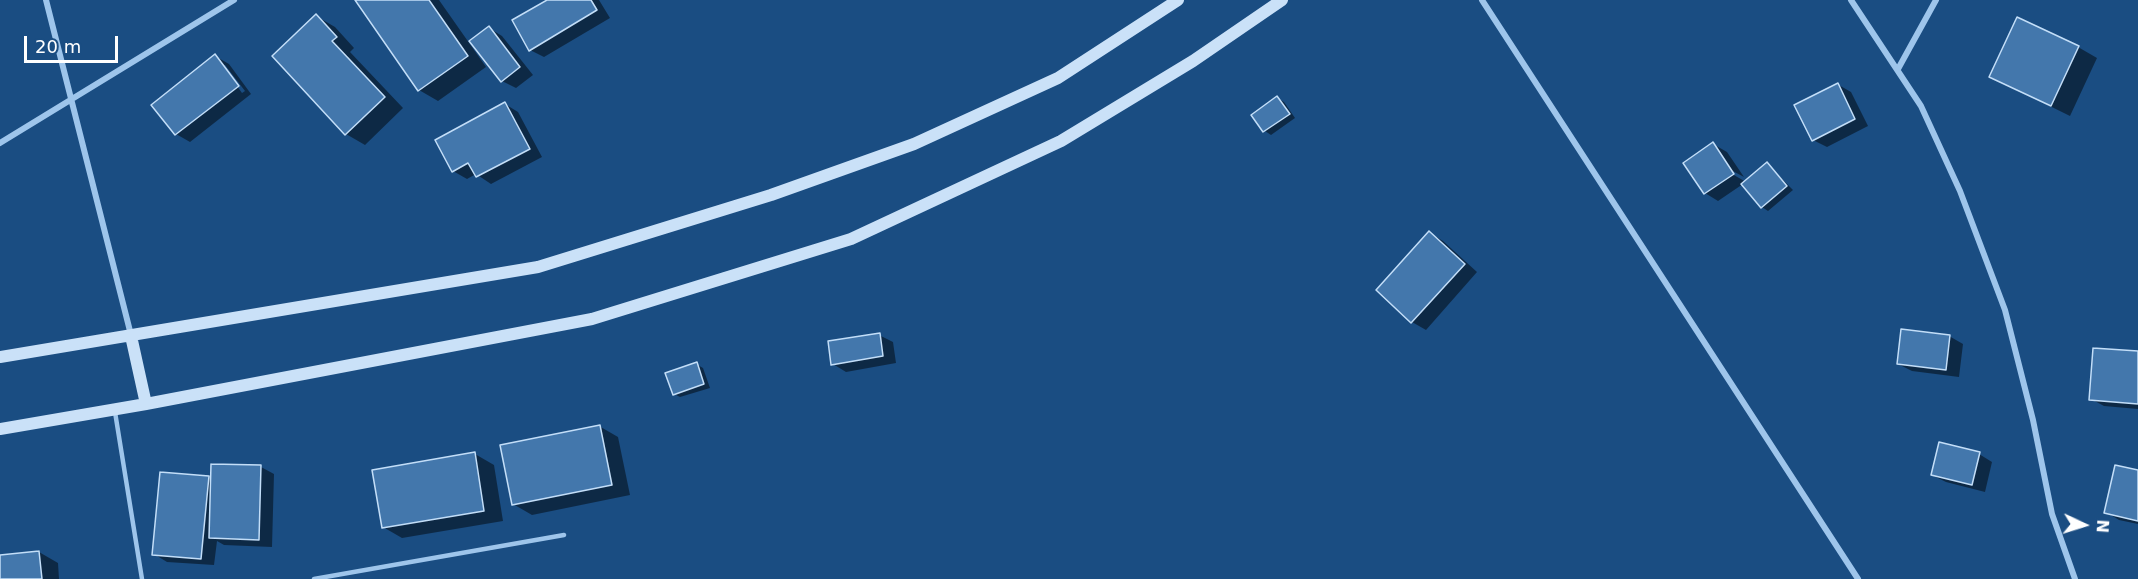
<!DOCTYPE html>
<style>
body{margin:0}
#map{position:relative;width:2138px;height:579px;overflow:hidden;background:#1a4d82;font-family:"DejaVu Sans",sans-serif}
canvas{display:block}
.north{position:absolute;left:2054px;top:495px;width:60px;height:60px;-webkit-text-stroke:4px #1a4d82;paint-order:stroke;rotate:94deg;font-size:16px;font-weight:700;line-height:24px;text-align:center;color:#fff}
.north::after{content:'';display:block;margin:auto;width:21px;height:27px;background:#fff;clip-path:polygon(50% 0,100% 100%,50% 72%,0 100%)}
.scale{position:absolute;left:24px;top:36px;width:94px;height:27px;box-sizing:border-box;border:3px solid #fff;border-top:0;padding-left:8px;font-size:18px;line-height:21px;white-space:nowrap;color:#fff;-webkit-text-stroke:4px #1a4d82;paint-order:stroke}
</style>
<div id="map">
<canvas width="2138" height="579"></canvas>
<div class="north">N</div>
<div class="scale">20 m</div>
</div>
<script>
const c = document.querySelector('canvas').getContext('2d');
c.lineJoin = 'round';
function paint(path, color) {
  c.fillStyle = color;
  c.fill(path, 'evenodd');
}
function toPath(rows) {
  const path = new Path2D();
  for (const r of rows) {
    path.moveTo(r[0], r[1]);
    for (let i = 2; i < r.length; i += 2) path.lineTo(r[i], r[i + 1]);
  }
  return path;
}
function trace(path, color, width, dash) {
  c.strokeStyle = color;
  c.lineWidth = width;
  c.lineCap = dash ? 'butt' : 'round';
  c.setLineDash(dash || []);
  c.stroke(path);
}
const shadow = toPath([
 [357,0,439,0,486,67,438,101,419,90],
 [550,0,599,0,610,18,544,57,530,50],
 [316,16,335,27,354,48,350,52,403,108,365,145,346,134],
 [489,28,502,36,533,75,516,88,502,81],
 [2078,47,2097,58,2070,116,1991,77],
 [215,56,229,64,251,94,190,142,176,134,153,105],
 [222,65,225,65,245,91,242,93],
 [1837,84,1851,92,1868,126,1827,147,1813,140],
 [1277,98,1284,102,1295,118,1271,135,1265,131,1253,115],
 [505,104,518,112,542,157,491,184,476,174,467,179,453,171],
 [1713,144,1727,152,1744,177,1729,169,1727,171,1746,182,1767,164,1793,190,1768,211,1762,207,1743,184,1718,201,1705,193],
 [1430,233,1443,241,1477,272,1426,330,1412,322,1378,290],
 [879,335,893,342,896,363,846,372,833,364],
 [1949,336,1963,344,1959,377,1912,371,1898,364],
 [2138,353,2138,409,2104,406,2091,399],
 [696,364,703,368,710,388,680,397,674,394],
 [599,426,618,437,630,495,532,515,513,504],
 [475,454,494,465,503,521,402,538,383,527],
 [1979,454,1992,462,1985,492,1946,482,1932,475],
 [212,466,261,467,274,474,272,547,224,545,217,541,214,565,167,562,154,554,208,477,212,480],
 [2138,471,2138,524,2119,520,2106,512],
 [39,552,58,563,59,579,0,579,0,557]
]);
const building = toPath([
 [355,0,429,0,468,56,418,91,355,0],
 [547,0,591,0,597,10,529,51,512,20,547,0],
 [316,14,337,37,332,41,385,97,345,135,272,56,316,14],
 [2017,17,2079,46,2051,106,1989,77,2017,17],
 [489,26,520,67,501,82,469,41,489,26],
 [215,54,239,86,175,135,151,105,215,54],
 [1838,83,1855,119,1812,141,1794,105,1838,83],
 [1277,96,1290,114,1263,132,1251,115,1277,96],
 [505,102,530,149,476,177,468,163,452,172,435,140,505,102],
 [1713,142,1734,174,1704,194,1683,163,1713,142],
 [1767,162,1787,186,1761,208,1741,184,1767,162],
 [1429,231,1465,264,1411,323,1376,290,1429,231],
 [1901,329,1950,335,1946,370,1897,364,1901,329],
 [880,333,883,356,831,365,828,341,880,333],
 [2093,348,2138,351,2138,404,2089,400,2093,348],
 [697,362,704,384,673,395,665,373,697,362],
 [600,425,612,485,512,505,500,445,600,425],
 [1939,442,1980,452,1972,485,1931,475,1939,442],
 [475,452,484,511,382,528,372,470,475,452],
 [211,464,261,465,259,540,209,538,211,464],
 [2115,465,2138,470,2138,521,2104,513,2115,465],
 [160,472,209,476,201,559,152,555,160,472],
 [39,551,42,579,0,579,0,555,39,551]
]);
const lane = toPath([
 [115,412,142,579],
 [314,579,564,535]
]);
const street = toPath([
 [46,0,131,335],
 [1482,0,1858,579],
 [1851,0,1921,106,1960,191,2005,310,2033,420,2052,514,2075,579],
 [1898,69,1936,0],
 [0,143,234,0]
]);
const secondary = toPath([
 [131,336,146,404],
 [0,357,538,267,771,195,914,144,1058,78,1178,0],
 [0,429,146,404,592,319,851,239,1061,141,1193,61,1282,0]
]);
paint(shadow, '#0007');
paint(building, '#4377ac');
trace(building, '#c3def8', 1.5);
trace(lane, '#9ec5eb', 4.5);
trace(street, '#9ec5eb', 6);
trace(secondary, '#cae1f8', 12);
</script>
